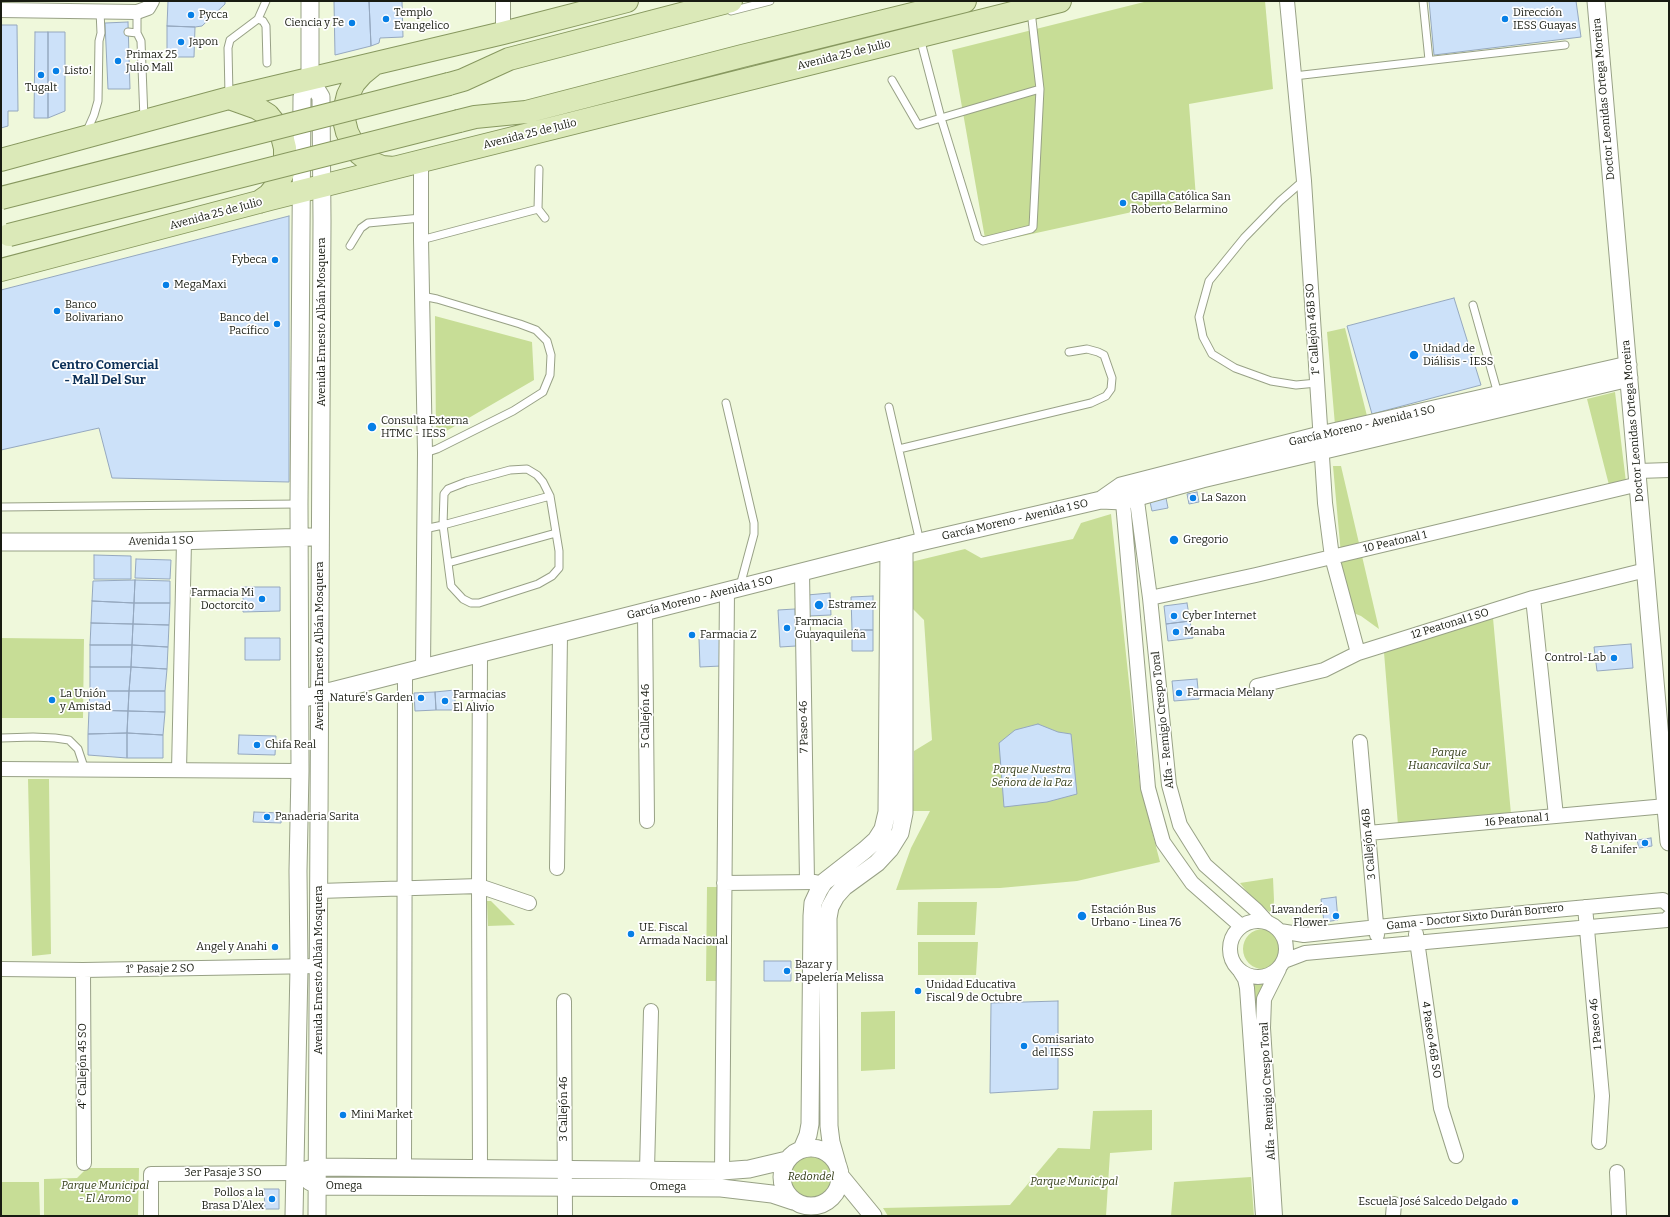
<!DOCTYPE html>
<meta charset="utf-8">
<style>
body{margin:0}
#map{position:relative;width:1670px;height:1217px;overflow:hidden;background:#eff8db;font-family:Bitter,serif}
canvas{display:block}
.frame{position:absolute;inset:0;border:2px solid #181b11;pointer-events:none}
</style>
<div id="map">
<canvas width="1670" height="1217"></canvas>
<div class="frame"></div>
</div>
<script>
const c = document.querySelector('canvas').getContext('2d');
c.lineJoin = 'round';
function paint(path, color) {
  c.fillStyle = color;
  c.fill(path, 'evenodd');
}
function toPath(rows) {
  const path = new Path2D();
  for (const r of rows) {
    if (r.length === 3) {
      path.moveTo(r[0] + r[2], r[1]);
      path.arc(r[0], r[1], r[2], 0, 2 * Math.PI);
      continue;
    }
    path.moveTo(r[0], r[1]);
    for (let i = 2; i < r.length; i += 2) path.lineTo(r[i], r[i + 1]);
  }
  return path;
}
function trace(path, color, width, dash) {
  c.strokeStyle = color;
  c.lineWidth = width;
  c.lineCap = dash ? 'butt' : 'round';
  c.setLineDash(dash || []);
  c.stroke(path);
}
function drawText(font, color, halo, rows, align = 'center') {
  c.font = font + ' Bitter,serif';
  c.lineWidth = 3.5;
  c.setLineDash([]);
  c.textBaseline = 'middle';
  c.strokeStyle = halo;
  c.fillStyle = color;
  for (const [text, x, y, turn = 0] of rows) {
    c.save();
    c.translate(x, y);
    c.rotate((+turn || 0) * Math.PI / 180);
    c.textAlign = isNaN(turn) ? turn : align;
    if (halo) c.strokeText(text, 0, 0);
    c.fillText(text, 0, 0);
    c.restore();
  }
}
const green = toPath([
 [1148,1,1265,1,1273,89,1189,104,1196,198,986,244,952,50],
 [435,316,532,342,534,380,436,437],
 [1345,328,1367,416,1335,425,1327,332],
 [1615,392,1626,482,1609,485,1587,399],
 [1333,466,1341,466,1379,629,1361,616,1346,610],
 [1111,514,1140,785,1160,862,1077,881,1000,888,896,890,911,848,930,811,913,811,914,751,932,740,924,620,913,609,911,562,965,549,981,558,1073,539,1081,523],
 [1493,618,1511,814,1398,825,1383,640],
 [1,638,84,639,83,718,1,718],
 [28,779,49,779,51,954,32,956],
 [1273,878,1274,900,1273,914,1267,910,1248,893,1240,883],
 [707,887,722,887,720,981,706,981],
 [487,901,491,901,515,925,488,926],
 [918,902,977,902,975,935,917,935],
 [1263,949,20],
 [918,942,978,942,976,975,918,975],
 [1268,981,1258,1013,1256,1012,1252,983],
 [895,1011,895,1069,861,1071,861,1012],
 [1152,1110,1152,1150,1110,1153,1106,1216,888,1216,883,1208,1010,1205,1058,1148,1090,1149,1093,1111],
 [811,1178,21],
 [87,1168,139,1168,138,1216,44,1216,44,1179,77,1178],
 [1251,1177,1254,1216,1171,1216,1174,1182],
 [1,1182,39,1182,40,1216,1,1216]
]);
const building = toPath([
 [168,1,225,1,225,4,202,26,195,27,167,26,168,1],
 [334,1,369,1,371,46,335,55,334,1],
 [369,1,402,1,403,37,380,38,379,43,371,46,369,1],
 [1429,1,1576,1,1581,37,1434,55,1429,1],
 [128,22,130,89,108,89,105,23,128,22],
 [1,25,17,25,18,111,8,111,8,126,1,128,1,25],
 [167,26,195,27,194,57,167,57,167,26],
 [35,32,48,32,48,118,34,118,35,32],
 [48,32,65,32,65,111,48,118,48,32],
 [289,216,289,482,112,478,99,428,1,450,1,290,289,216],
 [1454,298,1481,385,1372,414,1347,326,1454,298],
 [1197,492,1199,502,1189,504,1187,494,1197,492],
 [1166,498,1168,508,1152,511,1150,502,1166,498],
 [94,555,131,556,131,579,94,579,94,555],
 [136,559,171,560,170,579,135,578,136,559],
 [135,580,170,581,170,603,134,603,135,580],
 [135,580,134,603,92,601,93,581,135,580],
 [243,587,280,587,280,611,243,612,243,587],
 [830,593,831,615,808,616,807,595,830,593],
 [873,596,873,630,852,630,851,597,873,596],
 [92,601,134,603,133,624,91,623,92,601],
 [134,603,170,603,169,625,133,624,134,603],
 [1187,603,1190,621,1166,624,1164,606,1187,603],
 [795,609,796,646,780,647,778,610,795,609],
 [1190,621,1193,638,1168,641,1166,624,1190,621],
 [91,623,133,624,132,645,90,645,91,623],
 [133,624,169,625,168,647,132,645,133,624],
 [852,630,873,630,873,651,852,651,852,630],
 [245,638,280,638,280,660,245,660,245,638],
 [720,638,721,666,700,667,699,639,720,638],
 [1631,644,1633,668,1597,671,1594,647,1631,644],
 [90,645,132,645,131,667,90,667,90,645],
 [132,645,168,647,167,669,131,667,132,645],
 [90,667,131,667,129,691,90,691,90,667],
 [131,667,167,669,165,691,129,691,131,667],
 [1197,679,1199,699,1174,701,1172,681,1197,679],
 [455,690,455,710,436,710,435,692,455,690],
 [90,691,129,691,128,711,89,710,90,691],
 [129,691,165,691,165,712,128,711,129,691],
 [435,692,436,710,415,711,414,693,435,692],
 [89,710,128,711,127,733,88,734,89,710],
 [128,711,165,712,163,735,127,733,128,711],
 [1038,724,1058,732,1071,734,1077,794,1047,802,1004,807,999,743,1015,730,1038,724],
 [127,733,127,758,88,755,88,734,127,733],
 [127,733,163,735,163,758,127,758,127,733],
 [239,735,276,736,275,755,238,754,239,735],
 [254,812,282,813,281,823,253,822,254,812],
 [1651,838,1652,846,1639,848,1637,840,1651,838],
 [1336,897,1338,920,1324,922,1321,899,1336,897],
 [764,961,791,961,791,981,764,981,764,961],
 [1058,1001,1058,1089,990,1093,991,1003,1058,1001],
 [264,1189,279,1189,279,1209,265,1209,264,1189]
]);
const service = toPath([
 [1423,1,1429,60],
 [731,11,770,1],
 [1031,11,1040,89],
 [137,12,137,33,141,41,144,119],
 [258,19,266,1],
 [128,32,137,33],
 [1294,76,1565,45],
 [892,80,918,125,941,118,1040,89,1033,227,1031,229,983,241,978,238,941,118,920,38],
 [229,95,228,48,230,40,258,19,263,21,266,26,267,63],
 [86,133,94,115,98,101,99,41,101,33,100,11],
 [1303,181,1280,201,1244,238,1209,281,1199,317,1203,337,1212,354,1235,368,1271,381,1296,385,1317,383],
 [538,209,545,218],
 [421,240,538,209,539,169],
 [350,246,361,228,368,223,421,218],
 [422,296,437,299,520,324,536,330,547,341,551,355,550,375,543,392,513,411,437,449,425,453],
 [1473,305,1498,394],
 [726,403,754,523,754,534,740,586],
 [889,407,920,542],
 [899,449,1091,403,1106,396,1111,389,1112,378,1104,355,1098,352,1087,349,1069,352],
 [1,507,299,504],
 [424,529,443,525,550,496,559,551,559,568,552,576,538,584,479,603,471,603,463,599,451,586,443,525,444,494,448,489,466,482,510,470,527,469,537,475,543,482,550,496],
 [448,563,556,533],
 [1,738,33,737,55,738,69,740,78,749,85,770]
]);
const minor = toPath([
 [503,1,503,33],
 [1287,1,1304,181,1325,503,1332,557,1358,653],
 [1,10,137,12,148,8,152,1],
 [421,161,421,240,425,453,423,669],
 [1638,471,1669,470],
 [1135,486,1150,598,1169,785,1180,825,1205,865,1256,910,1267,922],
 [1122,491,1148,788,1163,842,1192,883,1241,926],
 [802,572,807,881],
 [1150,598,1256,575,1639,484],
 [1533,598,1556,816],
 [645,612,647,821],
 [1257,686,1324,670,1358,653,1533,598,1646,570],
 [1360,742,1377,935],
 [1,769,300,771],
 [179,770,184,541],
 [1368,833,1666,806],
 [557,868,560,634],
 [724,883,815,882],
 [319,891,479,886,529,903],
 [1585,907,1602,1096,1599,1142],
 [1258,949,28],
 [1280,931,1304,935,1415,923,1663,900,1669,905],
 [1416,934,1441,1108,1456,1156],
 [1284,961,1305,953,1667,920,1669,917],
 [1,969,83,970,319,966],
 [83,970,84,1163],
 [1240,971,1245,979,1247,988,1263,1216],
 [564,1001,565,1216],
 [404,1167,405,674],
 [480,1168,479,886,480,654],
 [647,1170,651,1011],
 [722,1171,727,591],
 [1617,1172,1619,1216],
 [151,1216,151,1174,295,1173],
 [1275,1216,1263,1028,1264,999,1279,969],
 [1393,1216,1394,1204]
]);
const tertiary = toPath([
 [1596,1,1669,842],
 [310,79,321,97,322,221,317,1216],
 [1101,500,1121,486,1320,435,1628,365],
 [1,542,141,542,311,537],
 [300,699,920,542,1101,500,1123,501,1202,479,1629,378],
 [811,1177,29],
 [802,1149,808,1135,810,1124,812,916,813,903,819,890,824,882,865,850,876,840,883,829,887,812,889,550],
 [837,1163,831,1142,829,1126,828,918,830,907,836,896,844,887,877,863,890,849,900,833,904,813,904,546],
 [306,1170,318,1167,722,1171,749,1169,787,1160],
 [841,1177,873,1216],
 [309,1181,318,1186,721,1188,772,1194,793,1201],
 [294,1216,299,967,298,871,300,771,299,504,302,97,310,79,310,1]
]);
const primary = toPath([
 [373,65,362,74,354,83,348,95,345,107,344,120,347,132,353,144,360,154,370,162,382,167,394,168],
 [449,84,463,80,509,59,731,1],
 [229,98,257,108,268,115,276,125,282,136,285,148,285,161,283,173,277,185,269,195,259,202],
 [459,121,475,117,526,112,742,56,965,1],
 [1,160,229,98,503,33,627,1],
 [1,270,270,199,1060,1]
]);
const primaryBridge = toPath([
 [1,198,449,84],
 [9,235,459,121]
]);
const markers = [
 [191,15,4,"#067fe6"],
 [386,19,4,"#067fe6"],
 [1505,19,4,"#067fe6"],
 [352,23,4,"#067fe6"],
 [181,42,4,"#067fe6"],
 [118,61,4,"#067fe6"],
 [56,71,4,"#067fe6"],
 [41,75,4,"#067fe6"],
 [1123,203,4,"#067fe6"],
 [275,260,4,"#067fe6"],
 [166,285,4,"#067fe6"],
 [57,311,4,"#067fe6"],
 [277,324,4,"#067fe6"],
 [1414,355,5,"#067fe6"],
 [372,427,5,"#067fe6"],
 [1193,498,4,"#067fe6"],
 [1174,540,5,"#067fe6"],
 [262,599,4,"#067fe6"],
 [819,605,5,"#067fe6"],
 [1174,616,4,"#067fe6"],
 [787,628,4,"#067fe6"],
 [1176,632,4,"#067fe6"],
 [692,635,4,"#067fe6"],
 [1614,658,4,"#067fe6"],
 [1179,693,4,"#067fe6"],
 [421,698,4,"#067fe6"],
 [52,700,4,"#067fe6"],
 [445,701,4,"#067fe6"],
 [257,745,4,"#067fe6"],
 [267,817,4,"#067fe6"],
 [1645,843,4,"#067fe6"],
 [1082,916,5,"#067fe6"],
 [1336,916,4,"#067fe6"],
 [631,934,4,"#067fe6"],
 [275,947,4,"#067fe6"],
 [787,971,4,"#067fe6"],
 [918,991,4,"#067fe6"],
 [1024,1046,4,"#067fe6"],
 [343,1115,4,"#067fe6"],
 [272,1199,4,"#067fe6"],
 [1515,1202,4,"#067fe6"]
];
const poiNames = [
 ["Templo",394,13],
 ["Evangelico",394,26],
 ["Dirección",1513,13],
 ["IESS Guayas",1513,26],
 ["Pycca",199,15],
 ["Ciencia y Fe",344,23,"right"],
 ["Japon",189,42],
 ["Primax 25",126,55],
 ["Julio Mall",126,68],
 ["Listo!",64,71],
 ["Tugalt",41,88,"center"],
 ["Capilla Católica San",1131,197],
 ["Roberto Belarmino",1131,210],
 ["Fybeca",267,260,"right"],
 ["MegaMaxi",174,285],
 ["Banco",65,305],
 ["Bolivariano",65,318],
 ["Banco del",269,318,"right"],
 ["Pacífico",269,331,"right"],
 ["Unidad de",1423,349],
 ["Diálisis - IESS",1423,362],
 ["Consulta Externa",381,421],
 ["HTMC - IESS",381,434],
 ["La Sazon",1201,498],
 ["Gregorio",1183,540],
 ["Farmacia Mi",254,593,"right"],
 ["Doctorcito",254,606,"right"],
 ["Estramez",828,605],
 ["Cyber Internet",1182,616],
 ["Farmacia",795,622],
 ["Guayaquileña",795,635],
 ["Manaba",1184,632],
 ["Farmacia Z",700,635],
 ["Control-Lab",1606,658,"right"],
 ["Farmacia Melany",1187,693],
 ["La Unión",60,694],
 ["y Amistad",60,707],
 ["Farmacias",453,695],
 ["El Alivio",453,708],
 ["Nature's Garden",413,698,"right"],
 ["Chifa Real",265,745],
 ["Panaderia Sarita",275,817],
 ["Nathyivan",1637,837,"right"],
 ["& Lanifer",1637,850,"right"],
 ["Estación Bus",1091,910],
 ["Urbano - Linea 76",1091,923],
 ["Lavandería",1328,910,"right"],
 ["Flower",1328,923,"right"],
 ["UE. Fiscal",639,928],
 ["Armada Nacional",639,941],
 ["Angel y Anahi",267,947,"right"],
 ["Bazar y",795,965],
 ["Papelería Melissa",795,978],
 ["Unidad Educativa",926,985],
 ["Fiscal 9 de Octubre",926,998],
 ["Comisariato",1032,1040],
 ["del IESS",1032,1053],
 ["Mini Market",351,1115],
 ["Pollos a la",264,1193,"right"],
 ["Brasa D'Alex",264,1206,"right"],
 ["Escuela José Salcedo Delgado",1507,1202,"right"]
];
const streetNames = [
 ["Avenida 25 de Julio",844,55,-14],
 ["Doctor Leonidas Ortega Moreira",1604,99,-95],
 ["Avenida 25 de Julio",530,134,-14],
 ["Avenida 25 de Julio",216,214,-15],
 ["Avenida Ernesto Albán Mosquera",322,322,-90],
 ["1° Callejón 46B SO",1313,329,-94],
 ["Doctor Leonidas Ortega Moreira",1633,421,-95],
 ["García Moreno - Avenida 1 SO",1362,426,-13],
 ["García Moreno - Avenida 1 SO",1015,520,-13],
 ["Avenida 1 SO",161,541,-1],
 ["10 Peatonal 1",1395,542,-13],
 ["García Moreno - Avenida 1 SO",700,598,-14],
 ["12 Peatonal 1 SO",1450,624,-17],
 ["Avenida Ernesto Albán Mosquera",320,646,-90],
 ["5 Callejón 46",646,716,-90],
 ["Alfa - Remigio Crespo Toral",1163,720,-96],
 ["7 Paseo 46",804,727,-91],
 ["16 Peatonal 1",1517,820,-5],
 ["3 Callejón 46B",1369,844,-95],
 ["Gama - Doctor Sixto Durán Borrero",1475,917,-6],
 ["1° Pasaje 2 SO",160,969,-1],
 ["Avenida Ernesto Albán Mosquera",319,970,-90],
 ["1 Paseo 46",1596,1024,-95],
 ["4 Paseo 46B SO",1431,1040,81],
 ["4° Callejón 45 SO",83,1066,-90],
 ["Alfa - Remigio Crespo Toral",1268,1091,-93],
 ["3 Callejón 46",564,1109,-90],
 ["3er Pasaje 3 SO",223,1173],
 ["Omega",344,1186],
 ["Omega",668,1187]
];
const parkNames = [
 ["Parque",1449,753],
 ["Huancavilca Sur",1449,766],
 ["Parque Nuestra",1032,770],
 ["Señora de la Paz",1032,783],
 ["Redondel",811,1177],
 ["Parque Municipal",1074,1182],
 ["Parque Municipal",105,1186],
 ["- El Aromo",105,1199]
];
const quarterNames = [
 ["Centro Comercial",105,365],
 ["- Mall Del Sur",105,380]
];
paint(green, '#c7dd96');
paint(building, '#cce1f9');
trace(building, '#95a8bf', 1);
trace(service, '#98a186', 9);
trace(minor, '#98a186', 16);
trace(tertiary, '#98a186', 19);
trace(primary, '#87985f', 24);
trace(service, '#fff', 7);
trace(minor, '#fff', 14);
trace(tertiary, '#fff', 17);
trace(primary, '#dbe9b8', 22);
trace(primaryBridge, '#87985f', 24, []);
trace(primaryBridge, '#dbe9b8', 22);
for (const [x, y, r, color] of markers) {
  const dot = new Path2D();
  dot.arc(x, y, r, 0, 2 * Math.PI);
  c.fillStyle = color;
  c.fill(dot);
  trace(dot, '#fff', 1.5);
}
drawText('11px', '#181b11', '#fff', poiNames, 'left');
drawText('11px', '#181b11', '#fff', streetNames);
drawText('italic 11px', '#323c16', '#fff', parkNames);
drawText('bold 13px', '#0d3158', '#fff', quarterNames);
</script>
